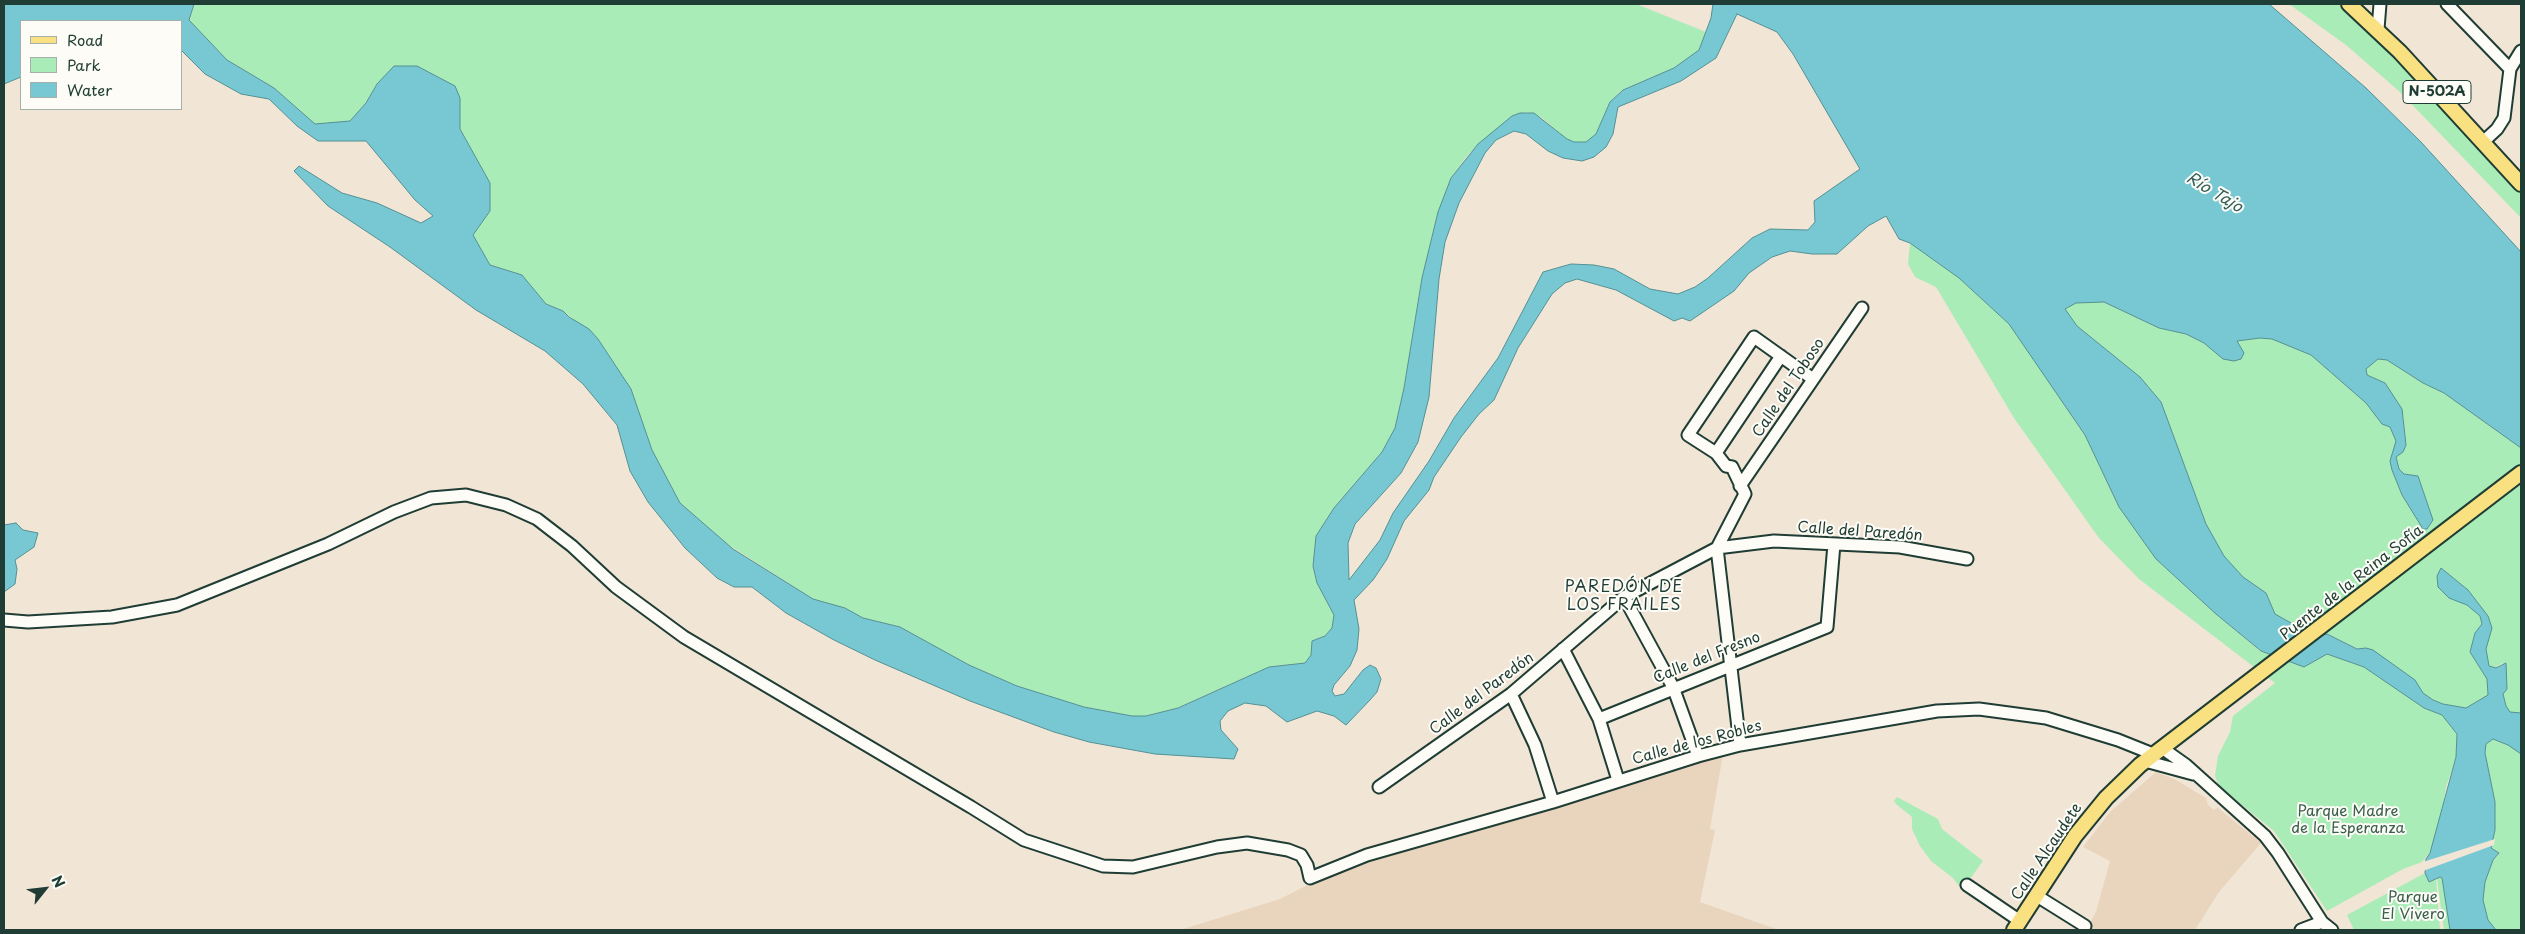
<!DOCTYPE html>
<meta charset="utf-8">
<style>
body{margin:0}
#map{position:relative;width:2525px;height:934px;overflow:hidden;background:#f1e5d5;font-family:"Playpen Sans",sans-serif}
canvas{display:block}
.frame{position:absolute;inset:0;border:5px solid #1f3d34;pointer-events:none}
.legend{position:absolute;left:20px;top:20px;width:162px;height:90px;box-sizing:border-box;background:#fdfcf7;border:1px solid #a4b0a9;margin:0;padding:6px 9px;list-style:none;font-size:15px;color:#1f3d34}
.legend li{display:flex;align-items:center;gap:10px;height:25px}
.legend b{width:25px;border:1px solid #a4b0a9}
.north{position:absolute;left:20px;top:864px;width:50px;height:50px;-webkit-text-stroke:4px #fdfcf7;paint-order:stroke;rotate:61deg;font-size:14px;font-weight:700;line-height:20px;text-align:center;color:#1f3d34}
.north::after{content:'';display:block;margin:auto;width:18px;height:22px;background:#1f3d34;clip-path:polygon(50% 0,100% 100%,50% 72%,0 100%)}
</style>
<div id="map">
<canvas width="2525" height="934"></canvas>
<div class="frame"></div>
<ul class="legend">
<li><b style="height:6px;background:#f9e181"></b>Road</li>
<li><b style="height:14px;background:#a9ecb7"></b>Park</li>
<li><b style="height:14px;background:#78c8d3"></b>Water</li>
</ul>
<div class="north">N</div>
</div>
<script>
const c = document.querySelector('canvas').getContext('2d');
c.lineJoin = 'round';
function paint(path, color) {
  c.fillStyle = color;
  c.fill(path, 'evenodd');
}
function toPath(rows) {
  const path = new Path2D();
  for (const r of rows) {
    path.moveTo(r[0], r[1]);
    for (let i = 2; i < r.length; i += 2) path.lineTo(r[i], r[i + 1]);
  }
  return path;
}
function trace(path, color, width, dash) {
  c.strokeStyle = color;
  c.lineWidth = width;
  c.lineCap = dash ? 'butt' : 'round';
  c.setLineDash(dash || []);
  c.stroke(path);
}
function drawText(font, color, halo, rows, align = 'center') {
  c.font = font + ' "Playpen Sans",sans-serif';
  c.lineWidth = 4;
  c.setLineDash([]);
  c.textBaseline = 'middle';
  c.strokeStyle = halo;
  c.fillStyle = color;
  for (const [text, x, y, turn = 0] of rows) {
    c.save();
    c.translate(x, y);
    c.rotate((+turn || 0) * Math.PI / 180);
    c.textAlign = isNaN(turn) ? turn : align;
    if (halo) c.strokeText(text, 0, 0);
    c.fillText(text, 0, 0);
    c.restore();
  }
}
const built = toPath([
 [1723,754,1710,829,1715,830,1700,902,1779,930,1180,930,1280,899,1337,870,1645,776],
 [2156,772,2176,780,2206,798,2208,805,2214,810,2217,807,2261,843,2219,892,2195,930,2086,930,2096,912,2110,861,2083,847,2110,812]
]);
const green = toPath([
 [194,4,1636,4,1706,32,1699,50,1674,68,1622,90,1610,102,1596,134,1586,142,1574,142,1567,139,1541,117,1527,112,1478,144,1466,157,1451,178,1434,227,1419,294,1404,388,1395,428,1382,452,1334,508,1316,536,1313,566,1317,583,1334,615,1332,628,1325,636,1312,641,1311,655,1305,663,1269,667,1177,708,1146,716,1132,716,1084,707,1017,686,969,665,900,627,863,618,837,606,813,599,718,538,680,503,652,450,631,389,598,339,563,311,546,304,522,275,490,265,473,235,490,211,490,183,460,129,460,98,377,84,366,103,350,121,315,124,274,88,227,60,189,20],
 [2289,4,2339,4,2372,31,2521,191,2521,218,2400,92,2346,45],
 [1910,243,1959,278,2009,324,2085,435,2119,507,2156,559,2216,614,2260,651,2304,667,2327,654,2364,667,2424,708,2442,715,2457,734,2456,757,2446,787,2441,816,2469,930,2444,930,2437,879,2430,852,2422,862,2403,869,2327,911,2274,831,2219,786,2215,776,2218,756,2230,732,2233,716,2275,683,2139,579,2099,538,2014,418,1936,287,1915,277,1908,264],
 [2087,301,2104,302,2159,328,2186,334,2204,343,2223,358,2244,353,2237,341,2260,338,2272,339,2311,355,2366,403,2382,424,2390,427,2397,441,2390,461,2392,470,2402,496,2423,529,2431,514,2418,476,2404,474,2399,469,2396,457,2403,452,2406,445,2403,415,2385,383,2367,375,2365,369,2378,359,2387,360,2423,383,2444,393,2521,448,2521,713,2509,712,2506,706,2503,694,2507,684,2506,671,2502,663,2496,668,2489,666,2486,650,2488,616,2468,590,2442,569,2437,576,2449,597,2467,605,2480,616,2482,624,2475,633,2470,652,2487,679,2488,696,2466,708,2443,704,2433,700,2423,693,2415,680,2366,648,2357,649,2328,634,2316,637,2275,614,2266,593,2243,577,2223,556,2206,524,2161,402,2140,377,2077,326,2064,309,2076,303],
 [2493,739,2508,745,2521,754,2521,930,2496,930,2488,920,2483,900,2485,882,2493,860,2498,856,2498,852,2491,848,2495,830,2495,802,2485,753,2486,744],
 [1897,797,1938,819,1942,829,1983,861,1962,890,1953,878,1931,861,1920,846,1912,829,1912,817,1896,804,1894,801],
 [2425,873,2429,882,2436,879,2440,930,2354,930,2347,915]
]);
const water = toPath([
 [4,4,194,4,189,20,227,60,274,88,315,124,350,121,366,103,377,84,394,66,417,66,455,86,460,98,460,129,490,183,490,211,473,235,490,265,522,275,546,304,563,311,569,317,589,329,598,339,631,389,652,450,680,503,733,549,813,599,845,608,863,618,900,627,969,665,1017,686,1084,707,1132,716,1146,716,1178,708,1269,667,1305,663,1311,655,1312,641,1325,636,1332,628,1334,615,1317,583,1313,566,1316,536,1334,508,1382,452,1395,428,1404,388,1422,278,1438,212,1451,178,1478,144,1512,116,1520,113,1534,113,1567,139,1574,142,1586,142,1596,134,1610,102,1623,90,1674,68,1699,50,1711,18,1713,4,2269,4,2366,88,2421,142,2521,252,2521,448,2444,393,2423,383,2387,360,2378,359,2366,369,2367,375,2385,383,2402,409,2406,445,2403,452,2396,457,2399,469,2404,474,2418,476,2433,520,2427,529,2423,529,2402,495,2392,470,2390,461,2396,441,2390,427,2382,424,2366,403,2311,355,2272,339,2260,338,2237,341,2244,353,2241,359,2234,361,2223,359,2204,343,2186,334,2159,328,2104,302,2076,303,2065,309,2077,326,2140,377,2161,402,2206,524,2224,556,2243,577,2266,593,2275,614,2316,637,2327,634,2357,649,2366,648,2373,650,2415,680,2423,693,2433,700,2443,704,2466,708,2488,695,2487,679,2470,652,2475,633,2482,624,2480,616,2467,605,2449,598,2438,587,2437,576,2441,568,2468,590,2488,616,2492,628,2486,649,2489,666,2496,668,2506,663,2507,689,2503,694,2506,706,2510,712,2521,713,2521,754,2508,745,2493,739,2486,744,2485,753,2495,802,2495,830,2491,848,2499,853,2493,860,2485,882,2483,900,2488,920,2496,930,2450,930,2442,878,2440,877,2429,882,2425,873,2426,859,2430,853,2456,757,2457,734,2442,715,2424,708,2364,667,2327,654,2304,667,2261,651,2216,614,2156,559,2119,507,2085,435,2009,324,1959,278,1910,243,1899,239,1886,216,1868,226,1837,254,1812,254,1790,251,1772,257,1749,273,1734,291,1690,321,1682,318,1674,321,1616,290,1577,279,1565,283,1552,294,1518,348,1494,400,1479,414,1461,437,1434,477,1429,490,1404,521,1387,559,1373,580,1354,600,1359,629,1357,650,1350,666,1334,685,1332,691,1335,696,1344,694,1363,670,1370,665,1376,668,1381,679,1377,692,1370,700,1346,725,1334,716,1317,711,1287,722,1266,706,1245,703,1228,711,1220,721,1221,730,1238,749,1234,759,1155,754,1089,742,1054,732,970,701,875,660,834,640,786,613,752,587,734,587,717,578,685,548,648,502,630,471,617,425,583,384,545,351,476,310,390,247,328,206,294,171,299,166,342,193,377,203,421,223,433,216,415,200,366,141,318,141,297,126,269,99,241,94,205,74,181,50,181,21,21,21,21,77,4,84,4,4],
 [1737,14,1777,32,1793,54,1860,169,1814,201,1815,222,1808,230,1770,229,1752,238,1708,278,1695,287,1678,294,1650,289,1614,269,1594,265,1571,264,1543,272,1498,358,1454,418,1429,461,1393,513,1380,540,1349,580,1348,543,1355,524,1401,473,1418,442,1429,397,1439,279,1445,242,1459,203,1485,153,1496,140,1514,131,1526,134,1548,151,1563,158,1582,161,1594,157,1606,147,1613,134,1618,107,1681,81,1716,58,1737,14],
 [16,523,23,530,38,533,34,547,15,560,17,569,15,584,4,592,4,525,16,523]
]);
const pier = toPath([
 [2495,839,2494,845,2423,871,2423,862]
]);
const minor = toPath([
 [2447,4,2510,69],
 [2378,29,2380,4],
 [2483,142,2497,129,2504,118,2510,69,2521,51],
 [1716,453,1781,356],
 [1740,486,1862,308],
 [1717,548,1745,494,1732,467,1726,466,1716,453,1688,435,1754,337,1813,379],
 [1717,548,1740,745],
 [1624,597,1673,687,1698,756],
 [4,620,28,622,112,617,177,605,328,544,394,512,431,498,466,495,506,505,537,519,572,546,616,587,684,637,971,807,1024,840,1103,866,1133,867,1217,847,1247,843,1288,850,1301,855,1307,865,1310,878,1367,855,1553,802,1698,756,1740,745,1937,711,1979,709,2046,718,2118,740,2153,754],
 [1563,649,1599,719,1618,780],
 [1511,694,1535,745,1553,802],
 [1599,719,1827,627,1834,544],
 [2162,748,2186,765,2265,836,2278,853,2322,922,2332,930],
 [2145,761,2193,774],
 [1379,787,1511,694,1624,597,1717,548,1774,541,1900,547,1967,559],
 [1967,885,2020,921],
 [2037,896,2085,926],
 [2301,930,2322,922]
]);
const major = toPath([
 [2349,4,2400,52,2521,184],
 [2014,930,2075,836,2106,798,2140,765,2521,473]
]);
const shields = [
 [2437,92,68]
];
const shieldNames = [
 ["N-502A",2437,92]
];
const streetNames = [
 ["Calle del Toboso",1789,388,-56],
 ["Calle del Paredón",1860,532,4],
 ["Puente de la Reina Sofía",2352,583,-38],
 ["Calle del Fresno",1707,658,-22],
 ["Calle del Paredón",1482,694,-37],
 ["Calle de los Robles",1697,743,-15],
 ["Calle Alcaudete",2047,852,-56]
];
const parkNames = [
 ["Parque Madre",2348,812],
 ["de la Esperanza",2348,829],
 ["Parque",2413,898],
 ["El Vivero",2413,915]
];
const waterNames = [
 ["Río Tajo",2214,193,31]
];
const neighbourhoodNames = [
 ["PAREDÓN DE",1624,588],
 ["LOS FRAILES",1624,606]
];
paint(built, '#e9d5be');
paint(green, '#a9ecb7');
paint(water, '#78c8d3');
trace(water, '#549093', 1);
paint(pier, '#f1e5d5');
trace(minor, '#1f3d34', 15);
trace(major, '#1f3d34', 18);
trace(minor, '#fdfcf7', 11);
trace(major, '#f9e181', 14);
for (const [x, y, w] of shields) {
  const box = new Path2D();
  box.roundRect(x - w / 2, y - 11.5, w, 23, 4);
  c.fillStyle = '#fdfcf7';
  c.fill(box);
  trace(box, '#1f3d34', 1);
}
drawText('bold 14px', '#1f3d34', null, shieldNames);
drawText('15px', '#1f3d34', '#fdfcf7', streetNames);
drawText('15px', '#3b604e', '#fdfcf7', parkNames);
drawText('italic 16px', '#35605c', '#fdfcf7', waterNames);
c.letterSpacing = '1px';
drawText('16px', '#1f3d34', '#fdfcf7', neighbourhoodNames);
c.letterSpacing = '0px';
</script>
